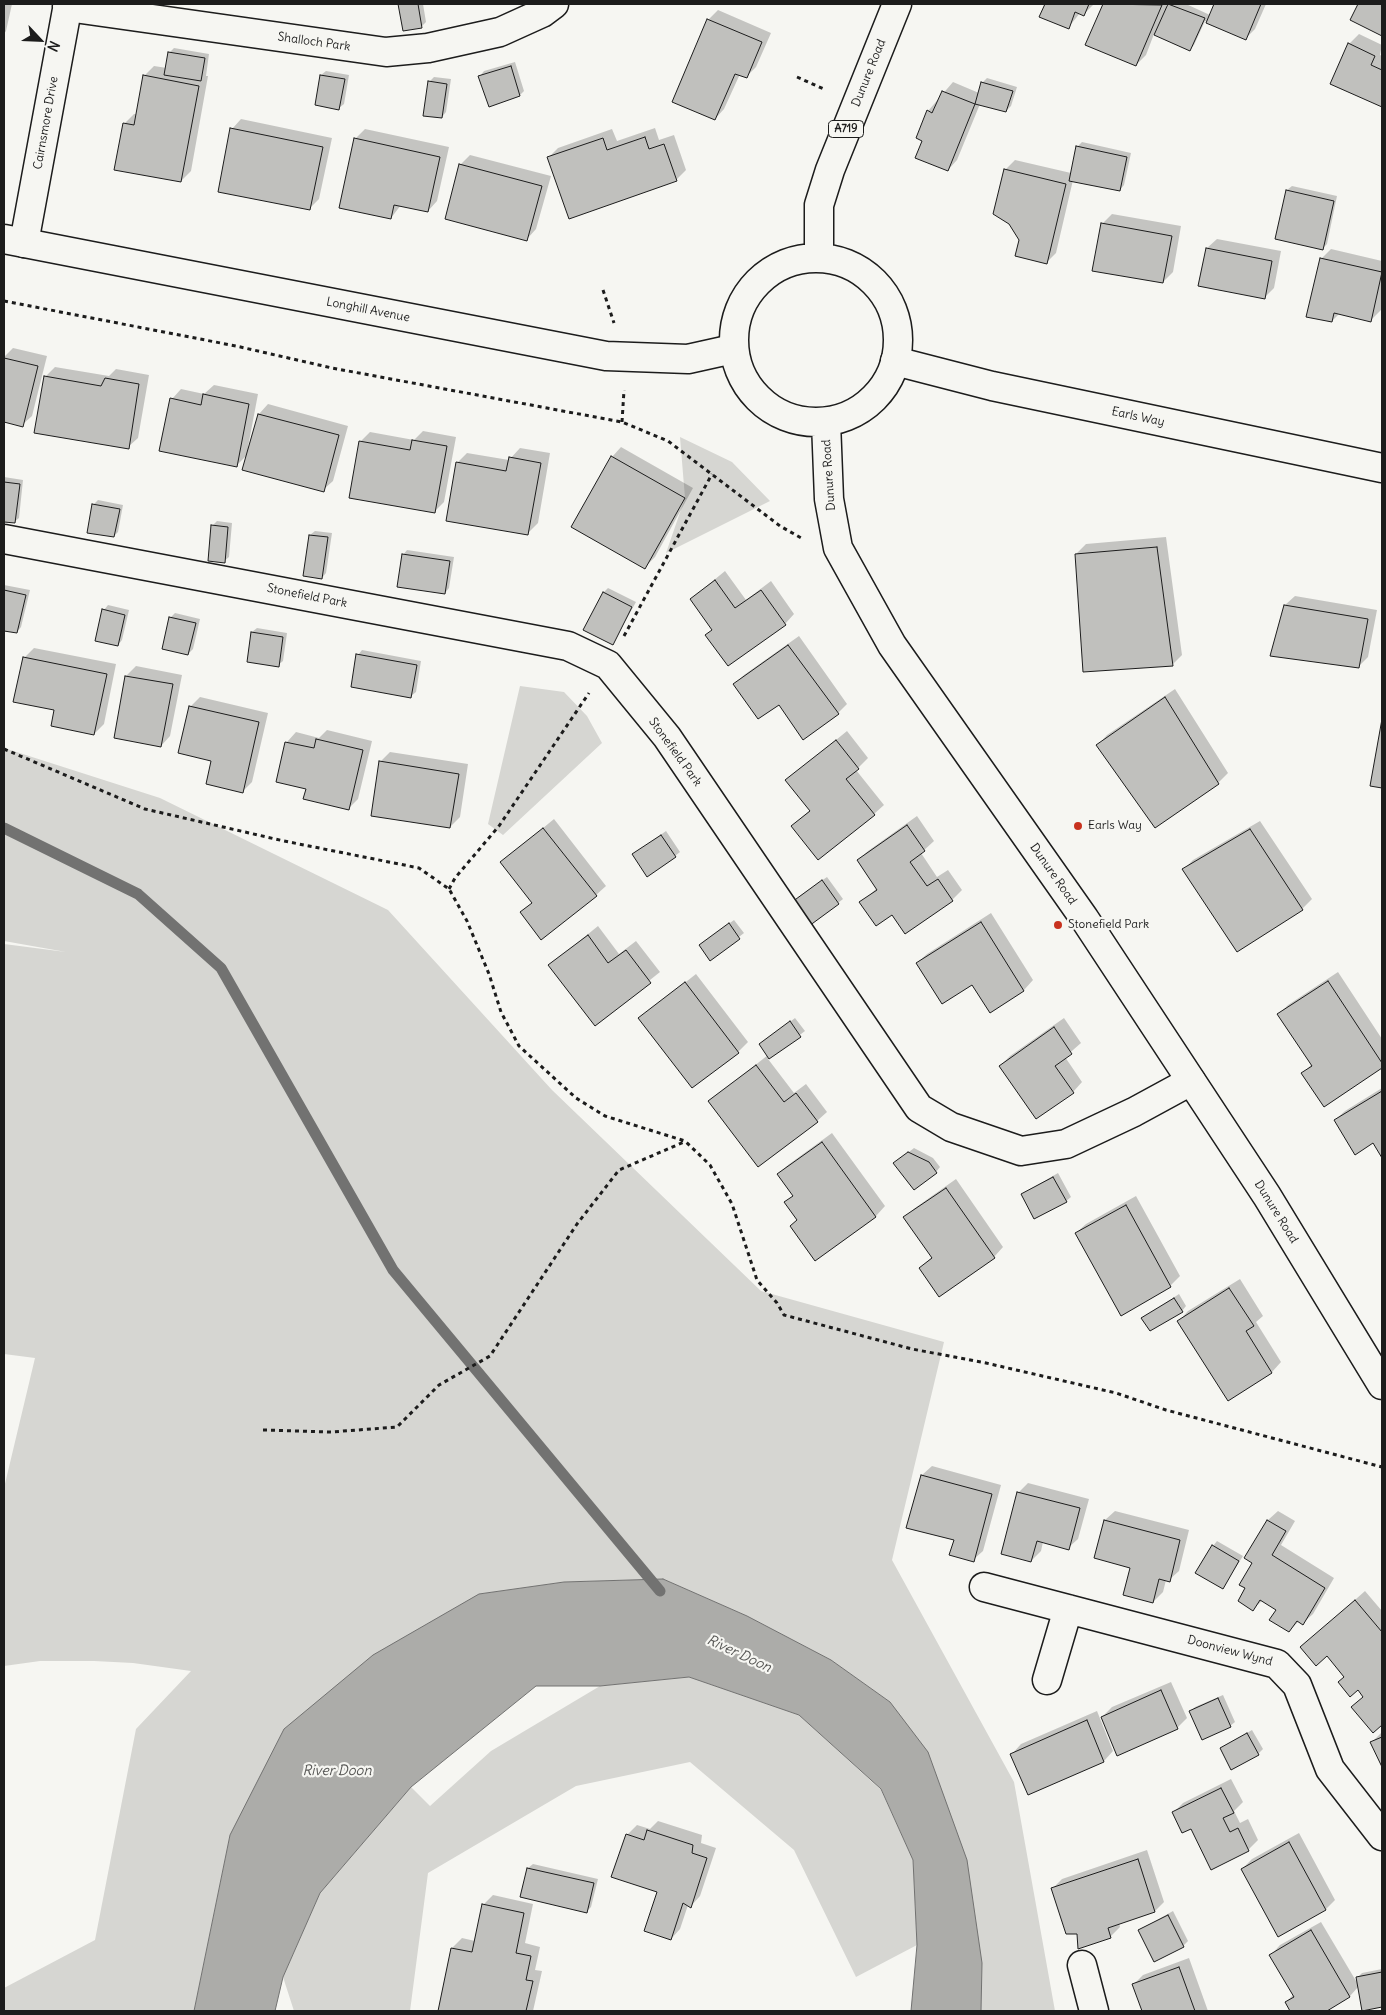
<!DOCTYPE html>
<style>
body{margin:0}
#map{position:relative;width:1386px;height:2015px;overflow:hidden;background:#f6f6f2;font-family:Delius,sans-serif}
canvas{display:block}
.frame{position:absolute;inset:0;border:5px solid #1c1c1c;pointer-events:none}
.north{position:absolute;left:15px;top:15px;width:50px;height:50px;-webkit-text-stroke:4px #f6f6f2;paint-order:stroke;rotate:115deg;font-size:14px;font-weight:700;line-height:20px;text-align:center;color:#1c1c1c}
.north::after{content:'';display:block;margin:auto;width:18px;height:22px;background:#1c1c1c;clip-path:polygon(50% 0,100% 100%,50% 72%,0 100%)}
</style>
<div id="map">
<canvas width="1386" height="2015"></canvas>
<div class="frame"></div>
<div class="north">N</div>
</div>
<script>
const c = document.querySelector('canvas').getContext('2d');
c.lineJoin = 'round';
function paint(path, color) {
  c.fillStyle = color;
  c.fill(path, 'evenodd');
}
function toPath(rows) {
  const path = new Path2D();
  for (const r of rows) {
    if (r.length === 3) {
      path.moveTo(r[0] + r[2], r[1]);
      path.arc(r[0], r[1], r[2], 0, 2 * Math.PI);
      continue;
    }
    path.moveTo(r[0], r[1]);
    for (let i = 2; i < r.length; i += 2) path.lineTo(r[i], r[i + 1]);
  }
  return path;
}
function trace(path, color, width, dash) {
  c.strokeStyle = color;
  c.lineWidth = width;
  c.lineCap = dash ? 'butt' : 'round';
  c.setLineDash(dash || []);
  c.stroke(path);
}
function drawText(font, color, halo, rows, align = 'center') {
  c.font = font + ' Delius,sans-serif';
  c.lineWidth = 4.5;
  c.setLineDash([]);
  c.textBaseline = 'middle';
  c.strokeStyle = halo;
  c.fillStyle = color;
  for (const [text, x, y, turn = 0] of rows) {
    c.save();
    c.translate(x, y);
    c.rotate((+turn || 0) * Math.PI / 180);
    c.textAlign = isNaN(turn) ? turn : align;
    if (halo) c.strokeText(text, 0, 0);
    c.fillText(text, 0, 0);
    c.restore();
  }
}
const green = toPath([
 [680,437,732,462,770,501,666,553,685,498],
 [520,686,564,692,587,716,602,743,503,835,488,824],
 [4,748,160,798,388,910,552,1090,761,1291,944,1342,892,1560,1014,1782,1055,2011,981,2011,982,1963,890,1702,831,1660,747,1616,663,1579,564,1582,479,1594,230,1835,194,2011,4,2011,4,1988,95,1940,136,1729,191,1671,133,1663,94,1661,40,1661,4,1666,4,1488,35,1358,4,1354,4,944,66,952,4,941],
 [689,1677,799,1715,881,1790,913,1860,917,1945,856,1977,794,1850,690,1762,576,1786,428,1873,410,2011,294,2011,283,1977,320,1893,411,1787,430,1806,491,1751,600,1686]
]);
const water = toPath([
 [663,1579,747,1616,831,1660,890,1702,928,1752,967,1860,982,1963,981,2011,911,2011,917,1945,913,1860,881,1789,799,1715,689,1677,600,1686,536,1686,411,1787,320,1893,283,1977,275,2011,194,2011,230,1835,284,1729,373,1655,479,1594,564,1582,663,1579]
]);
const shadow = toPath([
 [4,4,12,4,6,31,4,34],
 [399,4,423,4,426,22,421,27,404,30],
 [1046,4,1094,4,1084,14,1080,13,1068,28,1041,16],
 [1104,4,1167,4,1166,7,1169,4,1186,4,1210,15,1215,4,1266,4,1255,29,1246,38,1205,21,1194,45,1190,50,1154,34,1146,55,1136,65,1087,44],
 [1359,4,1382,4,1382,34,1352,19],
 [718,10,771,33,756,67,746,77,740,74,724,109,715,119,708,20],
 [1359,34,1382,45,1380,55,1382,56,1382,106,1331,83,1349,44],
 [174,48,209,54,206,76,208,76,191,171,181,181,125,123,134,114,137,114,144,76,154,66,167,68,169,53],
 [515,62,524,91,520,95,480,76,484,71],
 [326,71,349,75,344,104,339,108,321,75],
 [434,77,451,79,446,112,442,117,429,82],
 [987,78,1017,87,1011,106,1006,111,980,104,957,160,948,170,924,140,928,111,953,82,979,93,982,83],
 [241,119,332,138,319,199,309,209,232,129],
 [655,128,659,140,674,135,686,170,676,180,549,157,558,148,612,129,617,141],
 [365,129,449,147,437,201,428,211,401,205,391,218,355,139],
 [1082,142,1131,153,1124,185,1120,190,1073,180,1056,253,1046,263,1020,240,1005,170,1015,160,1071,173,1077,147],
 [470,155,551,176,536,229,527,239,460,165],
 [1292,186,1337,196,1327,244,1322,249,1287,190],
 [1112,214,1181,226,1173,272,1163,282,1102,224],
 [1217,239,1281,251,1274,288,1264,298,1207,248],
 [1331,249,1382,261,1382,304,1381,310,1371,320,1340,313,1332,321,1322,258],
 [13,348,47,356,32,416,22,425,4,421,4,357],
 [55,367,109,376,116,369,149,375,138,438,128,447,45,377],
 [214,385,258,394,248,447,250,448,259,414,268,404,348,426,333,481,323,490,248,454,236,466,172,399,181,389,204,394],
 [423,431,456,437,444,502,434,512,360,442,370,432,414,440],
 [621,447,693,488,655,557,645,567,612,457],
 [520,448,550,453,538,523,528,533,457,463,467,453,509,460],
 [4,477,23,480,19,518,14,522,4,521],
 [98,500,123,505,118,532,114,536,93,505],
 [217,521,232,523,229,557,224,561,212,526],
 [315,531,332,533,326,573,322,578,310,535],
 [1166,537,1182,655,1172,665,1076,554,1086,544],
 [407,550,454,557,449,588,445,593,403,555],
 [725,571,746,600,771,581,794,614,785,624,713,629,691,599],
 [4,585,30,590,21,627,17,632,4,629],
 [608,588,636,602,613,643,604,592],
 [1295,596,1377,610,1368,657,1358,667,1285,605],
 [108,605,129,610,122,640,118,645,104,610],
 [175,613,200,619,193,649,188,654,170,618],
 [257,628,287,633,283,661,278,665,252,632],
 [799,636,847,704,838,713,779,703,734,685,744,675],
 [34,648,116,664,104,724,94,734,55,709,24,658],
 [362,650,421,661,416,692,411,696,358,655],
 [136,666,182,675,170,736,161,746,115,737,126,676],
 [1175,689,1228,773,1218,783,1098,745,1107,735],
 [200,697,268,713,252,782,242,792,213,760,190,707],
 [1382,726,1382,787,1371,785],
 [327,730,372,741,358,799,348,809,307,788,278,781,287,742,296,732,319,738],
 [847,731,868,758,856,770,884,805,874,814,792,826,810,810,787,780],
 [390,752,468,764,460,817,450,827,380,762],
 [917,816,934,841,921,853,937,877,948,870,962,890,952,900,892,914,861,903,877,888,858,860,868,851],
 [554,819,606,886,596,895,522,912,533,902,502,862],
 [1260,821,1312,899,1302,909,1184,869,1193,860],
 [666,831,680,852,675,856,634,854],
 [827,877,843,899,838,903,798,897],
 [991,913,1033,980,1024,990,990,1011,972,983,917,963,927,954],
 [734,920,744,933,711,959,705,941],
 [598,926,619,954,636,941,660,972,595,1024,550,965],
 [1338,972,1382,1039,1382,1066,1324,1105,1303,1073,1312,1064,1279,1014,1288,1005],
 [696,974,748,1042,738,1052,640,1018],
 [795,1018,805,1031,768,1059,794,1093,806,1084,827,1112,817,1121,710,1101,768,1055,761,1044],
 [1064,1018,1081,1043,1065,1057,1082,1082,1073,1092,1000,1066,1010,1056],
 [1382,1088,1382,1156,1374,1142,1335,1120,1345,1111],
 [832,1133,885,1206,876,1216,815,1259,798,1219,786,1203,793,1195,778,1174,788,1165],
 [914,1148,933,1158,940,1167,936,1172,900,1159],
 [1058,1173,1071,1197,1066,1201,1022,1194],
 [956,1179,1003,1247,994,1257,920,1268,932,1257,905,1217,915,1208],
 [1136,1196,1180,1276,1170,1286,1076,1233,1086,1224],
 [1240,1279,1263,1316,1256,1322,1281,1362,1272,1372,1228,1399,1179,1321,1188,1311],
 [1179,1294,1186,1306,1182,1311,1143,1318],
 [932,1466,1001,1485,983,1551,973,1560,955,1540,922,1475],
 [1028,1483,1089,1499,1078,1539,1068,1548,1043,1542,1041,1551,1031,1561,1018,1493],
 [1115,1511,1189,1530,1179,1571,1169,1580,1166,1580,1163,1592,1153,1602,1105,1520],
 [1278,1511,1295,1521,1281,1545,1334,1578,1313,1614,1303,1623,1299,1621,1289,1631,1278,1609,1263,1600,1253,1609,1247,1588,1254,1563,1246,1558,1268,1520],
 [1217,1541,1243,1556,1223,1587,1213,1546],
 [1365,1591,1382,1611,1382,1723,1373,1731,1364,1696,1327,1655,1302,1647],
 [1171,1682,1187,1718,1177,1728,1102,1717,1112,1707],
 [1223,1695,1235,1722,1230,1726,1191,1711,1195,1707],
 [1097,1711,1113,1751,1104,1761,1029,1794,1012,1754,1021,1744],
 [1252,1730,1263,1749,1258,1754,1221,1748],
 [1382,1732,1382,1765,1372,1742],
 [1231,1779,1243,1802,1234,1811,1240,1823,1248,1819,1258,1840,1248,1850,1192,1827,1173,1813,1183,1803],
 [658,1821,702,1835,701,1843,716,1848,700,1896,691,1906,688,1905,680,1929,671,1939,659,1891,627,1835,637,1825,650,1829],
 [1299,1833,1335,1900,1326,1909,1242,1869,1252,1859],
 [1147,1850,1164,1902,1155,1911,1119,1923,1120,1927,1110,1937,1078,1932,1052,1889,1062,1879],
 [533,1864,598,1879,591,1907,586,1912,528,1868],
 [493,1895,533,1904,525,1943,540,1947,535,1970,542,1971,533,2011,439,2011,452,1948,462,1938,475,1941,483,1905],
 [1173,1911,1188,1941,1183,1946,1139,1930],
 [1321,1922,1359,1986,1358,1977,1362,1973,1382,1969,1382,2006,1363,2010,1359,1986,1350,1996,1324,2011,1291,2011,1286,2002,1294,1994,1271,1955,1280,1945],
 [1189,1958,1208,2011,1143,2011,1133,1985,1143,1975]
]);
const stream = toPath([
 [4,828,138,894,221,968,393,1270,660,1591]
]);
const building = toPath([
 [398,4,418,4,422,28,403,31,398,4],
 [1045,4,1089,4,1084,16,1075,12,1069,29,1039,17,1045,4],
 [1103,4,1162,5,1136,66,1085,45,1103,4],
 [1168,4,1205,18,1190,51,1154,35,1168,4],
 [1214,4,1261,4,1246,40,1206,23,1214,4],
 [1358,4,1382,4,1382,36,1350,20,1358,4],
 [707,19,762,42,747,78,735,74,715,120,672,102,707,19],
 [1348,43,1375,56,1371,65,1382,70,1382,107,1330,84,1348,43],
 [168,52,205,58,201,81,164,75,168,52],
 [511,66,520,96,489,107,478,76,511,66],
 [143,75,199,86,181,182,114,170,123,123,134,125,143,75],
 [320,75,345,79,339,110,315,105,320,75],
 [428,81,447,84,442,118,423,116,428,81],
 [981,82,1013,91,1006,112,975,104,981,82],
 [942,91,975,104,948,171,915,158,922,141,916,138,927,110,932,113,942,91],
 [230,128,323,147,310,210,218,192,230,128],
 [645,137,649,149,664,144,677,181,569,219,547,157,603,138,607,150,645,137],
 [354,138,440,157,428,212,394,205,391,219,339,208,354,138],
 [1076,146,1127,157,1120,191,1069,181,1076,146],
 [459,164,542,186,527,241,445,219,459,164],
 [1004,169,1066,184,1047,264,1015,256,1019,240,1009,224,993,214,1004,169],
 [1286,190,1334,201,1323,250,1275,239,1286,190],
 [1101,223,1172,236,1163,283,1092,271,1101,223],
 [1206,248,1272,261,1265,299,1198,286,1206,248],
 [1320,258,1382,272,1371,322,1334,313,1332,322,1306,317,1320,258],
 [4,358,38,366,23,427,4,422,4,358],
 [44,376,101,386,105,378,139,384,129,449,34,433,44,376],
 [203,394,249,404,237,467,159,451,170,398,201,405,203,394],
 [258,414,339,435,324,492,242,470,258,414],
 [412,440,447,446,435,513,349,498,359,441,410,450,412,440],
 [611,456,685,498,645,569,571,527,611,456],
 [509,457,541,463,528,535,446,521,456,462,506,471,509,457],
 [4,482,20,484,15,523,4,522,4,482],
 [92,504,120,509,114,537,87,533,92,504],
 [211,525,228,527,225,563,208,561,211,525],
 [309,535,328,537,322,579,303,576,309,535],
 [1157,547,1173,666,1083,672,1075,554,1157,547],
 [402,554,450,561,445,594,397,587,402,554],
 [715,580,735,608,761,590,786,625,728,666,705,635,712,630,690,599,715,580],
 [4,590,26,595,17,633,4,631,4,590],
 [603,592,632,607,613,645,583,630,603,592],
 [1284,605,1368,619,1359,668,1270,656,1284,605],
 [102,609,125,615,118,646,95,641,102,609],
 [169,617,196,623,188,655,162,649,169,617],
 [251,632,283,637,279,667,247,662,251,632],
 [788,645,839,714,803,740,779,705,758,719,733,684,788,645],
 [356,654,417,665,411,698,351,687,356,654],
 [23,657,107,674,94,735,51,726,54,710,13,702,23,657],
 [125,676,173,684,161,747,114,738,125,676],
 [1165,697,1219,784,1155,828,1096,745,1165,697],
 [189,706,259,722,243,793,206,784,211,761,178,753,189,706],
 [1382,719,1382,788,1370,786,1382,719],
 [316,739,363,750,349,810,303,799,306,789,276,782,285,742,314,748,316,739],
 [836,740,859,769,846,779,875,815,818,860,791,826,810,811,785,780,836,740],
 [379,761,459,774,450,828,371,816,379,761],
 [907,825,925,851,910,862,927,886,938,879,953,901,905,934,892,915,876,926,859,902,877,890,857,860,907,825],
 [543,828,597,896,541,940,520,912,532,903,500,862,543,828],
 [1250,829,1303,910,1237,952,1182,869,1250,829],
 [661,835,676,857,647,877,632,854,661,835],
 [822,880,839,904,809,926,792,902,822,880],
 [981,922,1024,991,990,1013,972,985,942,1004,916,963,981,922],
 [729,923,740,939,710,961,699,945,729,923],
 [588,935,608,963,626,950,651,983,595,1026,548,965,588,935],
 [1328,981,1382,1063,1382,1068,1324,1107,1301,1073,1312,1066,1277,1014,1328,981],
 [685,982,739,1053,692,1088,638,1018,685,982],
 [790,1021,801,1037,769,1059,759,1044,790,1021],
 [1054,1027,1072,1054,1055,1066,1074,1093,1036,1119,999,1066,1054,1027],
 [756,1065,784,1102,796,1093,818,1122,758,1167,708,1101,756,1065],
 [1382,1091,1382,1158,1373,1143,1355,1155,1334,1120,1382,1091],
 [822,1142,876,1217,815,1261,790,1226,797,1220,784,1202,793,1196,777,1174,822,1142],
 [908,1152,929,1162,937,1173,914,1190,893,1163,908,1152],
 [1053,1177,1067,1202,1034,1219,1021,1194,1053,1177],
 [946,1188,995,1258,939,1297,919,1268,932,1258,903,1217,946,1188],
 [1126,1205,1171,1287,1121,1316,1075,1233,1126,1205],
 [1229,1288,1254,1326,1246,1331,1272,1373,1228,1401,1177,1321,1229,1288],
 [1174,1298,1183,1312,1150,1331,1141,1318,1174,1298],
 [921,1475,992,1494,974,1562,949,1555,954,1540,906,1528,921,1475],
 [1017,1492,1080,1508,1069,1550,1037,1541,1031,1562,1001,1554,1017,1492],
 [1104,1520,1180,1540,1170,1582,1159,1579,1153,1603,1123,1595,1130,1568,1094,1558,1104,1520],
 [1267,1520,1286,1531,1272,1555,1325,1588,1303,1625,1297,1621,1289,1632,1269,1620,1276,1610,1260,1600,1253,1611,1238,1601,1245,1588,1239,1585,1252,1563,1244,1558,1267,1520],
 [1212,1545,1239,1561,1223,1589,1195,1573,1212,1545],
 [1355,1600,1382,1632,1382,1725,1373,1733,1351,1707,1363,1697,1358,1690,1350,1697,1338,1682,1344,1677,1327,1656,1316,1666,1300,1647,1355,1600],
 [1161,1690,1178,1729,1117,1756,1101,1717,1161,1690],
 [1218,1698,1231,1727,1202,1740,1189,1711,1218,1698],
 [1087,1720,1104,1762,1028,1795,1010,1754,1087,1720],
 [1247,1733,1259,1755,1231,1770,1220,1748,1247,1733],
 [1382,1737,1382,1767,1370,1742,1382,1737],
 [1221,1788,1234,1813,1223,1818,1230,1832,1238,1828,1249,1851,1211,1870,1191,1829,1182,1833,1172,1812,1221,1788],
 [647,1830,693,1845,692,1853,707,1858,691,1908,683,1903,671,1940,644,1931,657,1892,611,1877,626,1834,644,1840,647,1830],
 [1289,1842,1326,1910,1278,1937,1241,1869,1289,1842],
 [1138,1859,1155,1912,1108,1928,1111,1938,1078,1949,1077,1934,1066,1934,1051,1888,1138,1859],
 [527,1868,594,1883,587,1913,520,1897,527,1868],
 [482,1904,524,1913,516,1953,531,1956,526,1980,533,1981,526,2011,438,2011,451,1948,472,1952,482,1904],
 [1168,1915,1184,1947,1154,1962,1138,1930,1168,1915],
 [1311,1930,1350,1997,1327,2011,1290,2011,1285,2002,1294,1997,1269,1955,1311,1930],
 [1179,1967,1195,2011,1142,2011,1132,1984,1179,1967],
 [1382,1972,1382,2007,1362,2011,1356,1977,1382,1972]
]);
const path = toPath([
 [797,77,826,90],
 [603,290,614,323],
 [4,301,236,346,332,368,622,422,668,441,780,526,803,539],
 [622,422,624,390],
 [624,636,712,474],
 [4,749,145,809,284,841,419,868,449,889,467,921,489,974,501,1012,519,1046,576,1098,605,1116,685,1141,710,1165,732,1204,757,1280,777,1303,784,1315,912,1349,986,1363,1116,1393,1166,1410,1382,1467],
 [449,889,455,878,499,826,589,693],
 [263,1430,331,1432,397,1427,439,1385,490,1356,577,1224,619,1170,684,1142]
]);
const minor = toPath([
 [67,7,386,52,428,48,500,32,542,13,554,4],
 [24,243,68,4],
 [895,361,992,386,1382,468],
 [4,539,568,646,608,665,667,737,919,1108,951,1127,1021,1151,1066,1144,1134,1112,1191,1081],
 [984,1587,1277,1664,1297,1685,1330,1769,1382,1836],
 [1047,1680,1068,1609],
 [1082,1965,1094,2011]
]);
const tertiary = toPath([
 [4,239,606,356,688,359,733,349]
]);
const primary = toPath([
 [816,340,82],
 [819,258,819,205,830,170,897,4],
 [826,422,829,499,838,548,892,645,1084,918,1267,1196,1382,1385]
]);
const markers = [
 [1078,826,5,"#c8321e"],
 [1058,925,5,"#c8321e"]
];
const shields = [
 [846,129,35]
];
const shieldNames = [
 ["A719",846,129]
];
const streetNames = [
 ["Shalloch Park",314,42,8],
 ["Dunure Road",869,73,-68],
 ["Cairnsmore Drive",46,123,-80],
 ["Longhill Avenue",368,310,11],
 ["Earls Way",1138,417,12],
 ["Dunure Road",829,475,-94],
 ["Stonefield Park",307,596,11],
 ["Stonefield Park",675,752,54],
 ["Dunure Road",1053,874,55],
 ["Dunure Road",1276,1212,58],
 ["Doonview Wynd",1230,1651,15]
];
const poiNames = [
 ["Earls Way",1088,826],
 ["Stonefield Park",1068,925]
];
const waterNames = [
 ["River Doon",739,1654,25],
 ["River Doon",337,1771]
];
paint(green, '#d6d6d2');
paint(water, '#acaca9');
trace(water, '#727271', 1);
paint(shadow, '#0003');
trace(stream, '#727271', 11);
paint(building, '#c0c0bd');
trace(building, '#1c1c1c', 1);
trace(minor, '#1c1c1c', 31);
trace(tertiary, '#1c1c1c', 31);
trace(primary, '#1c1c1c', 31);
trace(path, '#1c1c1c', 3, [4, 4]);
trace(minor, '#f6f6f2', 28);
trace(tertiary, '#f6f6f2', 28);
trace(primary, '#f6f6f2', 28);
for (const [x, y, r, color] of markers) {
  const dot = new Path2D();
  dot.arc(x, y, r, 0, 2 * Math.PI);
  c.fillStyle = color;
  c.fill(dot);
  trace(dot, '#f6f6f2', 2);
}
for (const [x, y, w] of shields) {
  const box = new Path2D();
  box.roundRect(x - w / 2, y - 8.5, w, 17, 4);
  c.fillStyle = '#f6f6f2';
  c.fill(box);
  trace(box, '#1c1c1c', 1);
}
drawText('bold 11px', '#1c1c1c', null, shieldNames);
drawText('12px', '#1c1c1c', '#f6f6f2', streetNames);
drawText('12px', '#1c1c1c', '#f6f6f2', poiNames, 'left');
drawText('italic 14px', '#565654', '#f6f6f2', waterNames);
</script>
